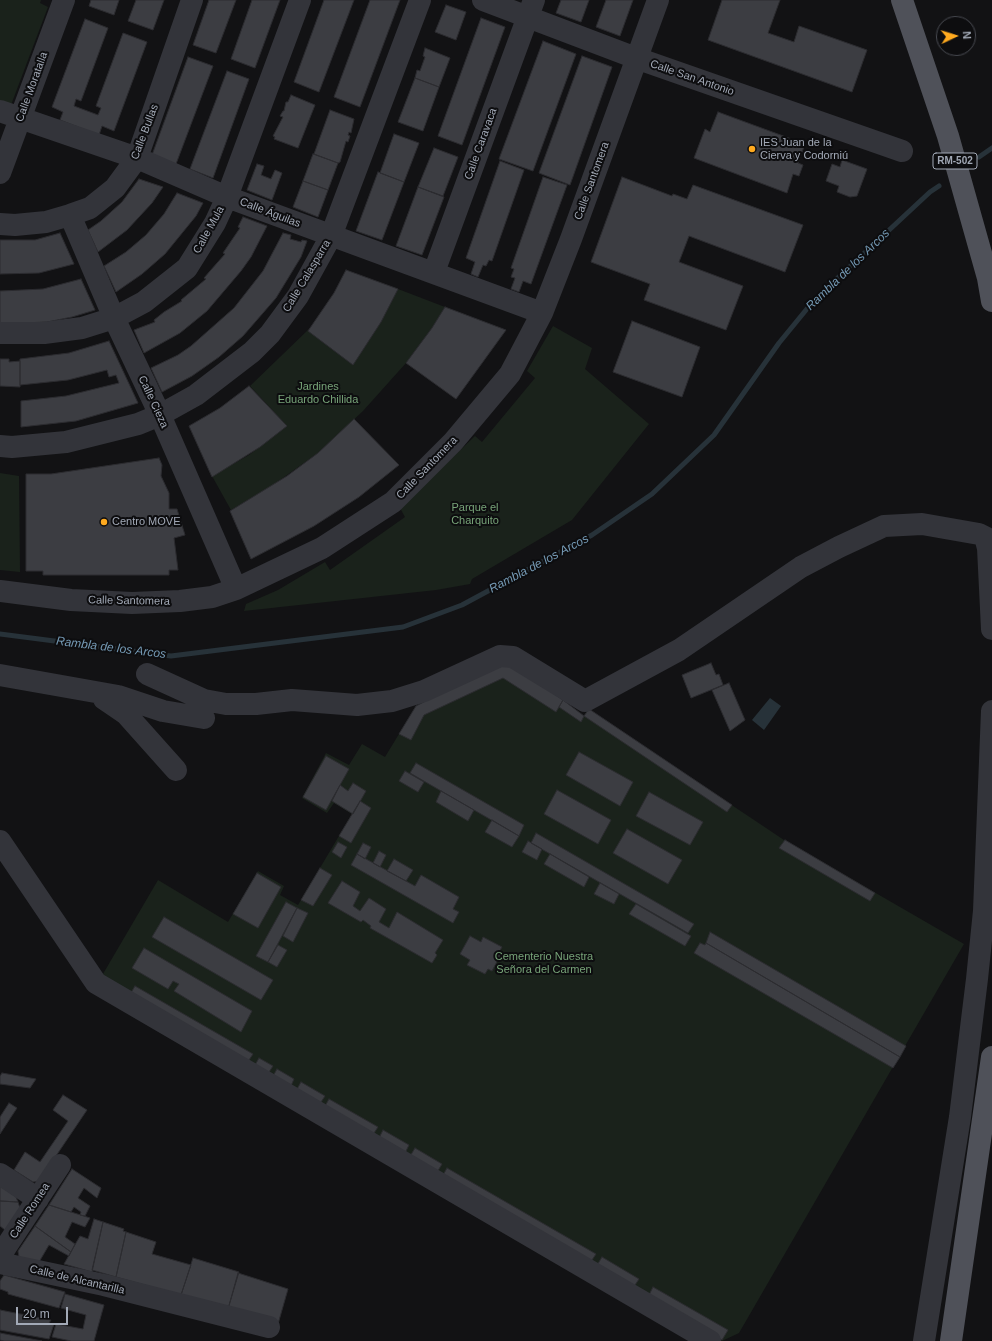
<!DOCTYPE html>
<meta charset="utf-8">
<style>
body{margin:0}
#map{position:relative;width:992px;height:1341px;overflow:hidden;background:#121214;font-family:Arial,sans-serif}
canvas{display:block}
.north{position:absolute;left:936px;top:16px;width:40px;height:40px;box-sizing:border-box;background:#0d0d0f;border:1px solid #494b52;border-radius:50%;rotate:86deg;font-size:11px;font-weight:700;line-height:16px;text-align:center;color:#a2a9b6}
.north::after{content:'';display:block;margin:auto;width:14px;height:18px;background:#ffaa1f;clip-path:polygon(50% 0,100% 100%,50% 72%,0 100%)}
.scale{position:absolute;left:16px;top:1307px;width:52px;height:18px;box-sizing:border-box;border:2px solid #a2a9b6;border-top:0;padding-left:5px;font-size:12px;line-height:14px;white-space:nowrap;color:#a2a9b6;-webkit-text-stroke:3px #0d0d0f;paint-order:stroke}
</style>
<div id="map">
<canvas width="992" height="1341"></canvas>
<div class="north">N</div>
<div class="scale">20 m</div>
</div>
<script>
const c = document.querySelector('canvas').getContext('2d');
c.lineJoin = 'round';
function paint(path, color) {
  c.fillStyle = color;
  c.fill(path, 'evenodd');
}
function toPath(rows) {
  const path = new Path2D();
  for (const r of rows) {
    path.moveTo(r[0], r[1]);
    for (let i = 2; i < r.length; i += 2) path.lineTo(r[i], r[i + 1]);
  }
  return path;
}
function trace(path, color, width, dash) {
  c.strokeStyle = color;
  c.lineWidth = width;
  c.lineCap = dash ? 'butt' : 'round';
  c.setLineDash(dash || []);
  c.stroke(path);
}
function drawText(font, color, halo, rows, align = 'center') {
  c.font = font + ' Arial,sans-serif';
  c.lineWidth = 4;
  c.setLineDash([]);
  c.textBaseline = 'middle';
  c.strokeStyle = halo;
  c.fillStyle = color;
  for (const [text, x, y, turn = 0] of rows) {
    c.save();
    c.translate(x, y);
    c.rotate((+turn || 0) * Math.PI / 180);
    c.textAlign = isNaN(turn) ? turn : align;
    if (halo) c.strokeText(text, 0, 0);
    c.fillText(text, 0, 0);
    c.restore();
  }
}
const green = toPath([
 [0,0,41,0,40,3,48,7,11,105,0,101],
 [398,289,445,307,432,328,406,363,363,411,318,453,273,485,231,510,212,476,249,455,287,426,250,386,309,329,308,331,353,365,381,322],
 [553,326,592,348,585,369,649,424,572,520,472,579,470,584,436,590,244,611,246,604,278,590,325,562,330,570,405,517,400,508,475,436,482,442,535,378,527,371],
 [0,473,19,476,20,572,0,570],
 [510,664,584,716,588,709,784,840,964,944,739,1333,722,1341,100,979,158,880,228,922,258,871,284,886,280,895,298,905,352,814,334,803,327,813,302,798,326,753,349,765,362,744,385,757,416,706]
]);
const water = toPath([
 [770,698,781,706,764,730,752,720]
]);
const stream = toPath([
 [979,157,992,148],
 [0,634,171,656,403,627,462,605,592,535,652,494,714,435,779,343,815,299,930,192,939,186]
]);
const building = toPath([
 [91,0,119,0,114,15,89,6,91,0],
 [136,0,164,0,153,30,128,21,136,0],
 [209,0,236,0,216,53,193,45,209,0],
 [252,0,280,0,255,68,231,59,252,0],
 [324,0,354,0,319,92,294,82,324,0],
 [370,0,400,0,360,107,334,97,370,0],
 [561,0,589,0,581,22,556,13,561,0],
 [606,0,633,0,620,36,596,27,606,0],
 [722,0,780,0,768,33,794,42,799,26,867,50,852,92,708,40,722,0],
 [446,5,466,12,456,40,435,32,446,5],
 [481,18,505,27,462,145,438,136,481,18],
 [85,19,108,28,81,101,76,99,74,106,98,115,101,108,96,106,123,33,147,42,114,131,102,126,99,135,60,120,63,112,52,107,85,19],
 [543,41,576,54,533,171,499,159,543,41],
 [425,48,450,58,439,87,415,78,417,70,420,71,425,57,423,56,425,48],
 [582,56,612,67,570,185,539,173,582,56],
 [188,57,213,66,176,164,152,155,188,57],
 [227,71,249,79,213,178,190,169,227,71],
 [415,78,439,87,423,131,398,122,415,78],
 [291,95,315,105,298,148,274,139,275,137,273,136,283,117,280,116,283,111,284,111,286,102,288,102,291,95],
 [330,110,354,119,351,133,349,132,348,135,350,136,348,142,346,141,340,162,338,163,314,154,330,110],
 [718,112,805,144,798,163,803,165,799,176,793,174,787,193,694,158,705,129,710,132,718,112],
 [394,134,419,143,404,182,380,173,394,134],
 [434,148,458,157,443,196,418,187,434,148],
 [313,154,338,163,328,190,303,181,313,154],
 [842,160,867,169,857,196,850,197,837,192,839,186,826,181,832,164,840,167,842,160],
 [500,161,524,170,492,261,489,260,486,266,483,265,478,277,471,274,475,262,466,258,500,161],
 [257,164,264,166,261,175,271,179,275,170,282,173,272,200,247,190,257,164],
 [378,172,404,182,382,240,356,231,378,172],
 [543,177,567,185,531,284,523,281,519,292,511,289,515,278,511,277,514,269,511,268,543,177],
 [622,177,672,196,673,194,687,199,693,185,803,225,785,272,689,236,679,262,743,286,726,330,644,300,650,284,591,262,622,177],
 [139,179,163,187,152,203,127,230,98,252,88,230,101,221,122,202,139,179],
 [303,181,328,190,318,217,293,207,303,181],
 [418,187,444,197,422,255,396,246,418,187],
 [177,193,203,203,196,216,165,254,142,274,116,292,104,266,126,252,146,235,164,214,177,193],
 [243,217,267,226,251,257,241,271,207,311,180,333,144,353,134,330,155,322,154,320,164,312,182,301,181,300,206,279,204,278,210,271,225,254,223,253,240,228,238,227,243,217],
 [60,233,74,264,39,273,0,274,0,240,35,240,60,233],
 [283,233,291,235,290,239,301,242,302,240,307,241,301,257,276,298,243,336,219,357,192,376,162,392,151,368,178,355,191,346,234,308,263,271,283,233],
 [346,270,398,289,381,322,353,365,308,331,334,293,346,270],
 [81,279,95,310,72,317,47,322,0,324,0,291,43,289,81,279],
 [445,307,506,330,456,399,406,363,432,328,445,307],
 [632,321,700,347,682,397,613,372,632,321],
 [109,341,138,403,76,421,21,427,21,401,66,396,119,383,116,375,109,377,107,370,68,380,20,385,20,359,69,353,109,341],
 [0,359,9,359,9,362,20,361,20,387,0,386,0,359],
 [249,386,287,426,260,447,212,477,189,426,220,408,249,386],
 [354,419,399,465,359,497,314,526,251,559,230,511,287,476,318,453,354,419],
 [159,458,162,465,161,476,169,493,169,509,177,509,185,535,174,538,178,570,169,570,169,575,43,575,43,571,26,571,26,474,51,474,159,458],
 [499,663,510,664,563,700,556,712,503,678,424,715,411,740,399,734,416,706,499,663],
 [711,663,716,675,719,674,723,685,691,698,682,675,711,663],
 [729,683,745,720,730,731,712,690,729,683],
 [563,700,584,716,581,722,559,707,563,700],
 [589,709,732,805,727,812,584,716,589,709],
 [579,752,633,782,620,806,566,775,579,752],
 [326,756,349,769,326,810,303,797,326,756],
 [416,763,524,825,519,836,410,773,416,763],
 [405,771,424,782,418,792,399,781,405,771],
 [353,783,366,791,353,814,332,801,340,785,348,791,353,783],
 [557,790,611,820,598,844,544,814,557,790],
 [441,791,474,810,468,821,436,802,441,791],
 [649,792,703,822,690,845,636,816,649,792],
 [360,801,371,808,351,843,339,836,360,801],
 [492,820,519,836,512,847,485,832,492,820],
 [627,829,682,860,668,884,613,853,627,829],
 [536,833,694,924,688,933,531,843,536,833],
 [785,840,875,893,870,901,779,848,785,840],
 [528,841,542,849,537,860,522,852,528,841],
 [338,842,347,847,341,858,332,852,338,842],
 [363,843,371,847,365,859,357,854,363,843],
 [379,851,386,855,380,867,373,863,379,851],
 [357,854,415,886,421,875,459,897,453,909,459,912,453,923,351,865,357,854],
 [550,854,589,877,584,887,544,864,550,854],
 [394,859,413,870,406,881,387,871,394,859],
 [320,868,332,875,313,906,301,900,320,868],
 [257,873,281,887,258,928,233,914,257,873],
 [342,881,360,892,353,906,360,911,369,898,386,909,379,922,389,928,397,912,443,940,435,953,437,955,432,963,370,928,371,926,363,920,361,922,328,903,342,881],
 [600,883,619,894,614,904,594,894,600,883],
 [286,902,297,908,268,962,256,956,286,902],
 [636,904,691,936,685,946,629,914,636,904],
 [297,908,308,913,293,942,283,936,297,908],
 [164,917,273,980,261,1000,152,937,164,917],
 [710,932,906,1046,900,1057,706,943,710,932],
 [470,936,481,942,483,937,502,947,499,952,501,954,492,971,488,969,485,974,467,965,470,960,460,954,470,936],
 [700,943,705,945,706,943,900,1057,893,1068,694,953,700,943],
 [278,945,287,950,277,967,268,962,278,945],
 [144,948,252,1011,241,1032,174,991,179,984,173,981,168,989,132,968,144,948],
 [135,986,253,1054,247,1063,129,996,135,986],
 [259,1058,273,1066,267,1075,254,1067,259,1058],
 [277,1069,294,1079,290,1088,272,1078,277,1069],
 [2,1073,36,1079,30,1088,0,1084,0,1076,2,1073],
 [301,1082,325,1096,319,1105,296,1091,301,1082],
 [63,1095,87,1110,39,1181,33,1182,14,1170,25,1152,40,1162,68,1121,53,1110,63,1095],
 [329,1099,378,1127,372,1136,324,1108,329,1099],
 [9,1103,17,1108,0,1134,0,1117,9,1103],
 [383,1130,409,1145,404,1155,378,1140,383,1130],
 [415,1148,442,1164,436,1174,409,1158,415,1148],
 [447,1168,596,1254,590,1263,442,1177,447,1168],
 [72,1169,101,1188,97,1198,84,1188,78,1198,90,1206,85,1216,80,1215,81,1212,74,1207,71,1212,49,1205,72,1169],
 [0,1186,16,1197,18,1202,0,1201,0,1186],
 [0,1201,18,1202,20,1208,5,1230,0,1226,0,1201],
 [49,1205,90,1218,85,1227,72,1222,65,1237,75,1244,71,1252,35,1226,49,1205],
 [94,1219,103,1222,92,1272,64,1264,80,1236,88,1239,94,1219],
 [103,1222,124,1229,123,1231,126,1232,116,1277,92,1270,103,1222],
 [35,1226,71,1252,69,1256,49,1245,39,1262,19,1257,18,1251,35,1226],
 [126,1232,156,1242,152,1254,191,1265,181,1295,116,1277,126,1232],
 [602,1257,639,1279,633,1288,596,1267,602,1257],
 [193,1258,239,1272,228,1309,181,1295,193,1258],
 [238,1273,288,1289,278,1324,228,1309,238,1273],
 [4,1275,65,1292,59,1308,8,1294,8,1292,0,1289,0,1281,4,1275],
 [653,1287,728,1330,722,1340,648,1297,653,1287],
 [65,1294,104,1305,94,1341,71,1341,52,1337,56,1324,83,1329,86,1315,61,1308,65,1294],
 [0,1310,51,1320,49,1323,54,1324,49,1339,0,1330,0,1310],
 [0,1333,42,1341,4,1341,0,1340,0,1333]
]);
const minor = toPath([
 [483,0,636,58,902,151],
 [0,111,137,158,227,197,542,313],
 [0,173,64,0],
 [70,215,114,318,160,415,236,589],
 [0,224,15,225,46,222,70,215,90,208,115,188,137,158,192,0],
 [434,272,534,0],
 [0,333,44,333,82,328,114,318,144,302,187,268,215,223,227,197,300,0],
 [0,446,12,447,66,442,138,424,160,415,196,395,252,352,270,334,298,296,331,236,420,0],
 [0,591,71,600,132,603,180,601,212,597,236,589,322,548,393,502,453,442,510,374,542,313,571,239,658,0],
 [147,674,204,700,226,704,256,704,292,700,357,705,392,701,424,691,500,656,513,657,585,701,679,650,801,567,839,547,884,526,922,524,979,534,985,537,988,548,992,629],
 [0,675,118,696,163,711,204,718],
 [104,699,126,714,176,770],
 [0,841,96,983,710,1341],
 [0,1174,38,1199],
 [0,1256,60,1165],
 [0,1263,104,1285,269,1327],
 [924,1341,960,1117,977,979,984,911,992,711]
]);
const major = toPath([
 [902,0,948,136,988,278,992,301],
 [951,1341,992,1057]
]);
const markers = [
 [752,149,4,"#ffaa1f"],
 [104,522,4,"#ffaa1f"]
];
const shields = [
 [955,161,44]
];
const shieldNames = [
 ["RM-502",955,161]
];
const streetNames = [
 ["Calle San Antonio",692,78,19],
 ["Calle Moratalla",32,87,-70],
 ["Calle Bullas",145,132,-69],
 ["Calle Caravaca",481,144,-70],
 ["Calle Santomera",592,181,-70],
 ["Calle Águilas",270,213,21],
 ["Calle Mula",209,230,-61],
 ["Calle Calasparra",307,276,-59],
 ["Calle Cieza",153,402,65],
 ["Calle Santomera",427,468,-46],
 ["Calle Santomera",129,601,1],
 ["Calle Romea",30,1211,-57],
 ["Calle de Alcantarilla",77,1280,13]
];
const poiNames = [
 ["IES Juan de la",760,143],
 ["Cierva y Codorniú",760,156],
 ["Centro MOVE",112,522]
];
const parkNames = [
 ["Jardines",318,387],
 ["Eduardo Chillida",318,400],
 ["Parque el",475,508],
 ["Charquito",475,521],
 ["Cementerio Nuestra",544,957],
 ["Señora del Carmen",544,970]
];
const waterNames = [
 ["Rambla de los Arcos",848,270,-44],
 ["Rambla de los Arcos",539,564,-28],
 ["Rambla de los Arcos",111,648,7]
];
paint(green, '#1a221b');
paint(water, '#273239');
trace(stream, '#273239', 5);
paint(building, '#3c3d42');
trace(building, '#2c2c30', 1);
trace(minor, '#33343a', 22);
trace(major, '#4f5159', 22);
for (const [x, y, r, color] of markers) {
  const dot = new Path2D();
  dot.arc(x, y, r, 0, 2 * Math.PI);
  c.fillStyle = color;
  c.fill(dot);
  trace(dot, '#0d0d0f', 1.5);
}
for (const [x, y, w] of shields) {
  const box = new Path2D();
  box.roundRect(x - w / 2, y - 8, w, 16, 3);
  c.fillStyle = '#0d0d0f';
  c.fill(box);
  trace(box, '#a2a9b6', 1);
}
drawText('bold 10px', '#a2a9b6', null, shieldNames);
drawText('11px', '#a2a9b6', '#0d0d0f', streetNames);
drawText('11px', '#a2a9b6', '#0d0d0f', poiNames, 'left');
drawText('11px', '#77a378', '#0d0d0f', parkNames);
drawText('italic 12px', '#759ab5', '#0d0d0f', waterNames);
</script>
